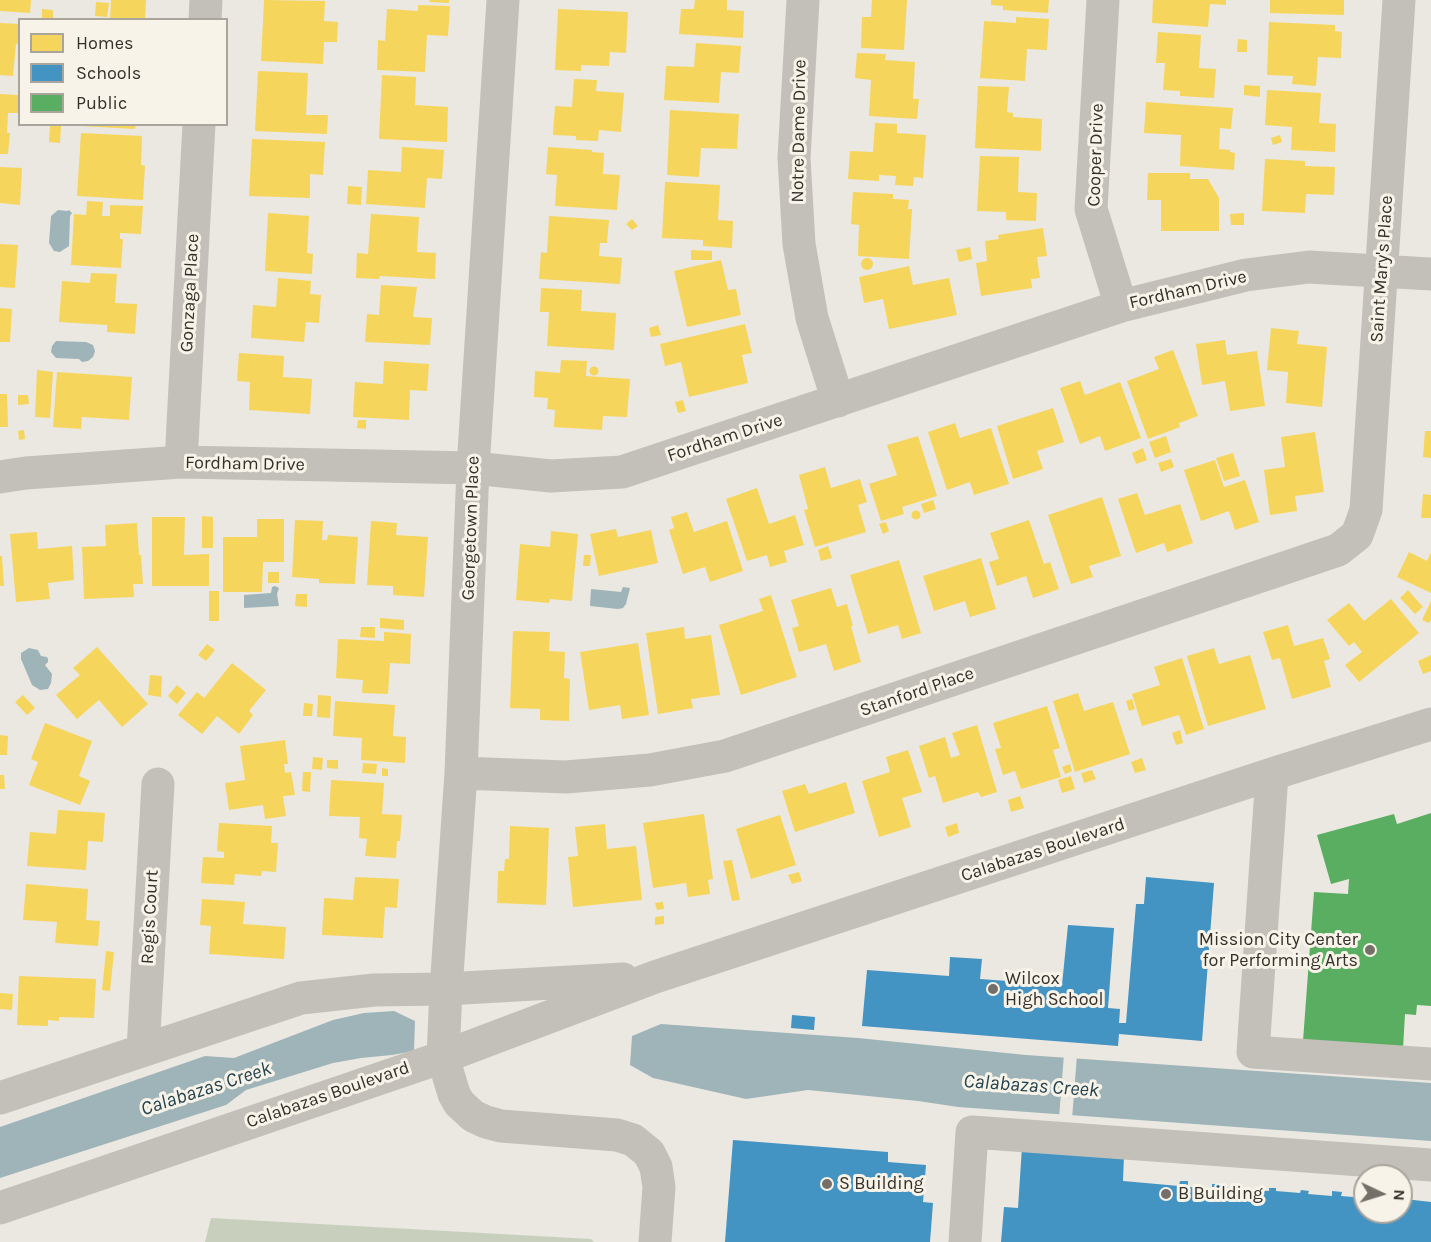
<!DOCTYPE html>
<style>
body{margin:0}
#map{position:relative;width:1431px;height:1242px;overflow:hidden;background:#ebe8e1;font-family:Karla,sans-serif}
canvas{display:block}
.legend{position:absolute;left:18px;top:18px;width:210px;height:108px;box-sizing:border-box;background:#f7f3e8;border:2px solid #a9a59c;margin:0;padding:8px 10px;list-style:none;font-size:18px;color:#342f29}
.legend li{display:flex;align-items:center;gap:12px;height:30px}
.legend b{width:30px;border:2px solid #a9a59c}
.north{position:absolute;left:1353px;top:1164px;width:60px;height:60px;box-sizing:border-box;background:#f7f3e8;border:2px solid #a9a59c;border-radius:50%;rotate:94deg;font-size:16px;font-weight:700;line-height:24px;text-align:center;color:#342f29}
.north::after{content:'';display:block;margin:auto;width:21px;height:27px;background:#747069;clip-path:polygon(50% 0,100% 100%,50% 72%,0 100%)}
</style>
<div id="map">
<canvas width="1431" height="1242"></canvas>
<ul class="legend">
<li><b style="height:16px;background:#f6d55c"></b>Homes</li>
<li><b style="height:16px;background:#4393c3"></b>Schools</li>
<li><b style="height:16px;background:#5aae61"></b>Public</li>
</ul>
<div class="north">N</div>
</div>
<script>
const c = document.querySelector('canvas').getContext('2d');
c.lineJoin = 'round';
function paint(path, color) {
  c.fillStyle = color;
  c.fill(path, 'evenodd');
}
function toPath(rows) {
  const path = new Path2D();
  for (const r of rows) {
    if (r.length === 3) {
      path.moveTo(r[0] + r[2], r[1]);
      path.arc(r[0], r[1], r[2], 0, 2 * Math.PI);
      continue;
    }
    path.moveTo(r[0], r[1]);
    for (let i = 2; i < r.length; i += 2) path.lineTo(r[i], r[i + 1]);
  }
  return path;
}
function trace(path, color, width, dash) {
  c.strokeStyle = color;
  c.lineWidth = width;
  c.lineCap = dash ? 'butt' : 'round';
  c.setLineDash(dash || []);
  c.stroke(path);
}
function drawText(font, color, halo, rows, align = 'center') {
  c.font = font + ' Karla,sans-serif';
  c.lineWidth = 6;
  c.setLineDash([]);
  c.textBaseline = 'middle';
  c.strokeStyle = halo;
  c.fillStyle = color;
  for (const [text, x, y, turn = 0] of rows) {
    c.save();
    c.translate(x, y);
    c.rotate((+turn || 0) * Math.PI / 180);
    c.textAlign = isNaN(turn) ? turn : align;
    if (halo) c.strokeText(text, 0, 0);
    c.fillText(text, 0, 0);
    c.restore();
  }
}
const green = toPath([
 [211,1218,591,1239,594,1242,205,1242]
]);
const water = toPath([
 [58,210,67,211,69,210,72,213,70,216,69,246,60,252,54,251,49,243,51,216],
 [56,341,86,342,93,345,95,351,93,357,88,361,82,362,79,359,56,358,51,352,52,346],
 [275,586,279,588,277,594,279,606,244,608,244,595,271,593,272,587],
 [623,587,630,588,626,604,623,608,618,609,590,606,591,589,621,592],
 [29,648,38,650,41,656,47,657,48,659,48,662,45,665,52,674,51,683,48,689,40,690,32,685,21,659,21,653],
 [394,1011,415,1021,414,1051,392,1055,361,1058,333,1063,246,1090,226,1105,0,1178,0,1127,205,1056,234,1058,333,1020,364,1013],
 [661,1024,858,1038,1026,1055,1431,1083,1431,1141,958,1107,918,1101,808,1090,746,1099,653,1078,630,1065,632,1036]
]);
const pier = toPath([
 [1064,1054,1077,1055,1072,1119,1059,1118]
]);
const homes = toPath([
 [0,0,31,0,30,13,0,11],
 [111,0,146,0,145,20,110,20],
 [264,0,325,1,324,21,338,22,337,42,324,42,323,64,261,61],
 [430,0,449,0,449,3,429,2],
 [695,0,727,0,727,10,744,11,743,38,679,34,681,9,694,9],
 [872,0,907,0,904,50,861,48,862,17,871,17],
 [991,0,1049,0,1048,13,1003,10,1003,6,991,5],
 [1153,0,1226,0,1226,5,1210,4,1208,27,1152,23],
 [1270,0,1344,0,1344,15,1270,13],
 [96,2,109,3,107,17,95,16],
 [418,5,450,6,448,36,427,35,425,72,377,70,378,40,385,41,387,9,418,11],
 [42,9,53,10,53,20,42,20],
 [558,9,628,12,626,53,610,52,609,66,581,65,581,71,555,70],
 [1016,17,1049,19,1047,50,1027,49,1025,81,980,78,984,21,1016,23],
 [1269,22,1335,25,1335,31,1342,32,1341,58,1318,57,1316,86,1292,84,1293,76,1267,75],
 [0,23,20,24,20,44,16,44,13,76,0,75],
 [1158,32,1201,35,1199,68,1216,69,1214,98,1180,96,1180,91,1163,90,1165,63,1156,63],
 [1238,39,1247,40,1247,52,1237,52],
 [696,43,741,46,739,73,721,72,719,103,664,100,666,66,694,67],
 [857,53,886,54,885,60,915,62,913,99,919,99,917,119,869,116,871,80,855,78],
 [258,71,308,73,306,115,328,115,327,134,255,131],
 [382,75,416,77,415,105,448,107,447,142,379,139],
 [574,79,597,80,596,91,624,93,621,132,599,130,598,141,576,140,576,136,553,135,555,106,572,107],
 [1244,85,1260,86,1260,97,1244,95],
 [978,86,1009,87,1007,112,1013,113,1013,117,1042,119,1041,151,975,148],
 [1267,90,1321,93,1319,123,1336,124,1335,152,1291,150,1292,127,1265,125],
 [0,94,18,95,18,113,8,113,7,133,10,133,8,154,0,154],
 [1146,102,1233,108,1231,129,1220,128,1219,149,1230,150,1230,152,1235,153,1234,170,1180,166,1181,135,1144,133],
 [670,110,739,114,737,149,701,148,699,177,667,175],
 [875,123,897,124,897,133,926,135,923,178,914,177,913,186,895,185,896,176,879,175,879,181,848,179,850,151,873,152],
 [81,124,136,124,135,129,81,126],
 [50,125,61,126,60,143,49,142],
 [81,133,142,136,141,165,145,166,143,200,77,196],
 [1280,135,1282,142,1273,145,1271,138],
 [252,139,325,142,323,175,310,174,310,198,249,196],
 [402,147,444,150,442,179,427,178,425,208,366,204,368,170,401,172],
 [548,147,592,150,592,152,604,153,603,174,620,175,617,210,555,206,557,175,546,174],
 [980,156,1019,157,1018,192,1037,193,1036,221,1006,220,1006,212,977,211],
 [1265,159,1305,161,1305,166,1335,167,1334,195,1306,194,1305,213,1262,211],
 [0,167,22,168,20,205,0,203],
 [1148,173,1190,173,1190,179,1208,179,1219,198,1219,231,1161,231,1161,200,1147,200],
 [665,182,720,185,718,220,733,221,732,248,703,246,703,240,662,238],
 [348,186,362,187,361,205,347,204],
 [853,192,893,194,893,199,909,200,908,209,912,209,909,259,858,256,859,225,851,224],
 [87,201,103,202,102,216,110,216,110,205,143,206,141,234,120,233,120,239,123,239,121,268,71,265,74,214,86,215],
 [268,213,309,216,307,253,313,254,312,274,265,271],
 [1244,213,1244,225,1231,225,1230,214],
 [371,214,419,217,417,252,436,253,435,279,380,276,379,279,356,278,357,253,368,254],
 [549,216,609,220,607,243,600,243,599,256,622,258,620,284,539,279,541,252,547,253],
 [632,219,638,226,632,230,626,224],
 [1043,228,1047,256,1037,257,1040,278,1031,279,1032,288,981,296,976,263,987,261,985,241,999,239,998,235],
 [0,244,18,245,15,288,0,287],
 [970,247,972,259,959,262,956,250],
 [691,250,712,251,712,260,691,260],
 [867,264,6],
 [721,260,728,290,736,289,741,315,687,327,674,271],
 [909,266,913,285,949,278,957,315,889,329,883,299,864,303,859,277],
 [91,273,117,274,115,303,137,304,135,334,107,332,107,325,59,322,62,281,90,283],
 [278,278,311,281,310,294,321,295,319,323,306,322,304,342,251,338,253,305,276,307],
 [381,285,417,287,413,317,432,318,430,345,365,342,367,314,379,315],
 [541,288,582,290,581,311,616,313,614,350,547,346,549,312,540,312],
 [0,308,12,309,10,342,0,342],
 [745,324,752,353,742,355,748,383,689,397,681,362,665,366,660,344],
 [658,325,661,335,651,337,649,328],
 [1271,328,1299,331,1297,344,1327,347,1322,407,1286,403,1288,372,1267,370],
 [1225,340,1227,355,1257,351,1265,406,1230,411,1225,381,1202,385,1196,344],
 [1173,350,1198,416,1179,423,1180,427,1148,439,1127,381,1159,369,1154,357],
 [239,353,284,356,283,377,312,379,310,414,249,410,250,382,237,381],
 [561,360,587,361,586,376,630,379,627,417,603,416,602,430,554,427,555,410,547,409,548,398,534,397,535,371,560,373],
 [384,361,429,364,427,391,410,390,409,420,353,417,355,382,383,384],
 [594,371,4.5],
 [37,370,53,372,50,418,35,417],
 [57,372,132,377,129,420,82,417,81,429,53,427],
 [1080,381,1085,395,1120,382,1141,438,1105,451,1100,436,1080,444,1060,388],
 [0,394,7,394,8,427,0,427],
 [18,395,28,395,29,404,18,405],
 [683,400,686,411,678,413,675,402],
 [1053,408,1064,442,1037,451,1043,469,1013,479,997,426],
 [358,420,366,420,366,429,357,428],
 [955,423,960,438,991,428,1009,484,974,495,970,482,947,490,928,432],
 [24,430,25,439,19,440,18,431],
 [1425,431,1431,431,1431,458,1423,457],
 [1315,432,1324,492,1295,496,1297,511,1270,515,1264,470,1285,467,1281,437],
 [918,436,937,496,902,507,904,514,881,521,869,484,897,475,887,445],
 [1166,436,1171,452,1155,458,1149,442],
 [1143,448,1147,460,1136,464,1132,453],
 [1233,453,1240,476,1224,481,1216,458],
 [1171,459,1174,467,1161,472,1158,463],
 [1215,460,1224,487,1245,480,1259,522,1235,530,1229,511,1201,521,1184,470],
 [825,467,831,488,860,479,867,502,858,505,866,532,815,547,804,510,808,509,799,475],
 [757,488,769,524,795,515,804,545,784,551,787,562,770,567,767,555,747,561,726,499],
 [1137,493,1145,515,1180,504,1193,543,1167,552,1164,543,1136,553,1118,499],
 [1423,494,1431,495,1431,518,1421,518],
 [1102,497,1121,556,1089,566,1093,577,1071,584,1048,515],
 [933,500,936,509,924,513,921,504],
 [916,515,4.5],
 [687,512,694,532,727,521,743,571,710,582,705,567,683,574,669,530,674,528,671,517],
 [202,516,213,517,213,548,202,548],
 [152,517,185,517,184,555,209,554,209,586,152,586],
 [257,519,284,519,284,562,263,562,262,592,223,592,223,537,257,537],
 [295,520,323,521,322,540,327,540,328,535,358,537,355,584,319,583,319,579,292,577],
 [1029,520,1044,564,1050,562,1059,589,1033,598,1026,576,997,586,989,562,999,559,990,533],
 [371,521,397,523,396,535,428,537,424,597,393,595,393,586,367,585],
 [886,522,889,531,883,534,879,524],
 [137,523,139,555,141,555,143,584,133,584,134,597,84,599,82,547,106,546,105,525],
 [616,529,618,537,651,530,658,563,599,576,590,534],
 [551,531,578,534,572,601,550,599,549,603,516,600,520,544,550,547],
 [37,532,38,549,72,546,74,580,48,583,50,599,16,602,10,534],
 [828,546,832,558,821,561,818,550],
 [1409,552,1427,561,1431,552,1431,593,1397,577],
 [584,555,591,555,590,566,583,566],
 [0,556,2,556,4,586,0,586],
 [981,558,996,609,970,617,965,601,934,611,923,576],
 [899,560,921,633,902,639,898,625,868,634,850,575],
 [268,572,279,572,279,583,268,583],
 [831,588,837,607,847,604,853,626,851,626,861,662,834,671,826,644,799,652,792,628,799,626,791,600],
 [1408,590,1423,607,1415,614,1400,598],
 [209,591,219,591,219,621,209,621],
 [296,594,307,594,307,607,295,606],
 [771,595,797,677,741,695,719,625,763,611,759,599],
 [1391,599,1419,633,1359,682,1345,665,1362,652,1354,642,1349,646,1327,620,1349,603,1364,621],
 [1431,601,1431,620,1429,623,1422,620],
 [380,618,404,620,404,630,380,628],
 [1288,625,1294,646,1323,638,1330,659,1324,661,1331,687,1292,699,1280,658,1272,660,1263,632],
 [361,627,375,627,375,638,360,637],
 [684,627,685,639,711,635,720,695,691,699,693,708,658,714,646,633],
 [513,631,550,632,549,651,565,652,564,678,570,679,569,721,540,720,540,709,510,708],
 [384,632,411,634,410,664,390,663,388,694,362,693,363,680,336,678,338,639,384,641],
 [638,643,649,715,622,719,620,705,589,710,580,652],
 [207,644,215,650,206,661,198,655],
 [97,647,148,704,122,727,99,700,77,719,56,695,80,675,73,668],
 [1214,648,1219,664,1250,655,1266,709,1208,726,1187,656],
 [1431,655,1431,671,1423,674,1418,661],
 [1182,658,1204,729,1186,735,1179,715,1142,726,1132,694,1160,685,1154,667],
 [232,663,266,690,249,711,253,715,239,734,217,716,202,734,178,715,197,692,204,698],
 [150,675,162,676,161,697,148,695],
 [177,685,186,693,177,704,168,696],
 [1078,693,1084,711,1113,702,1130,754,1075,772,1053,701],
 [23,695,35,708,27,715,15,702],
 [318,695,331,696,330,718,317,717],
 [1132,699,1135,709,1129,711,1126,701],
 [335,701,395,705,393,736,406,737,405,763,361,760,362,738,333,736],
 [304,703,313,704,312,716,303,716],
 [1047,706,1060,748,1053,750,1061,777,1021,789,1015,771,1003,775,995,749,1001,748,993,723],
 [45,723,92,741,79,776,90,781,80,805,29,785,38,762,31,759],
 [977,725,997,792,981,797,978,792,943,803,935,776,929,778,919,746,945,737,951,758,960,755,952,733],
 [1180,730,1183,743,1176,745,1172,733],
 [0,735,8,736,7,755,0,755],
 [285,740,288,764,284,764,285,773,291,772,295,795,283,796,286,816,265,819,263,805,229,810,225,783,245,780,240,746],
 [908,750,922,792,902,798,911,827,879,837,862,781,890,772,886,757],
 [313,757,323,758,322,770,312,769],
 [1142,758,1146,770,1135,773,1131,762],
 [327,760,338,760,338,769,327,768],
 [363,763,377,764,376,774,362,773],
 [1070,764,1072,771,1065,774,1062,767],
 [382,768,388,769,388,776,382,776],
 [1092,770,1096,779,1084,783,1081,773],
 [303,772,311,772,310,792,302,791],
 [0,775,4,775,5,789,0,789],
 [1071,776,1075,789,1062,793,1058,780],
 [331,780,384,783,382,814,402,815,400,841,397,841,396,858,365,856,367,839,359,838,360,817,329,816],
 [846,782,855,813,795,832,782,791,805,784,809,794],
 [1020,796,1024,808,1011,812,1008,800],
 [58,810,105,813,103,842,88,841,86,870,27,866,30,832,56,834],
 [704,814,713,879,708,880,710,894,688,897,686,883,653,888,643,823],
 [780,815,796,865,751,879,736,829],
 [219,823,272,826,271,843,278,843,276,872,262,871,261,876,235,874,234,885,201,883,203,857,224,858,224,852,217,851],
 [957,823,959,833,948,837,945,827],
 [605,824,607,849,636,846,642,900,573,907,568,857,578,856,575,827],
 [510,826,549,828,546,905,497,903,498,871,504,871,505,859,509,859],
 [732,860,740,900,732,901,723,861],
 [799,872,802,881,792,884,788,875],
 [355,877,399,879,397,908,385,907,383,938,322,935,324,898,353,900],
 [26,884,88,889,86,920,100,921,98,946,55,943,57,922,23,920],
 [202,899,245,902,243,924,286,927,284,959,209,954,211,926,200,925],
 [663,902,664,909,657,910,655,903],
 [664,916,664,924,655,925,655,917],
 [106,951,114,952,110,991,102,990],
 [19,976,96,979,94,1018,59,1017,59,1021,48,1020,48,1026,17,1025],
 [0,993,13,994,12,1010,0,1009]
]);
const schools = toPath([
 [1146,877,1214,883,1202,1041,1119,1034,1118,1046,862,1026,867,970,949,976,950,957,982,959,980,979,1062,985,1068,925,1114,928,1108,1008,1120,1009,1119,1023,1126,1023,1136,904,1144,904],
 [792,1015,815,1017,814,1030,791,1028],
 [733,1140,888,1152,888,1162,926,1165,923,1202,933,1203,930,1242,725,1242],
 [1022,1147,1124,1155,1123,1181,1179,1186,1180,1181,1188,1181,1188,1187,1212,1188,1212,1184,1220,1184,1220,1187,1269,1191,1269,1188,1276,1188,1276,1191,1300,1193,1301,1190,1309,1191,1308,1194,1332,1196,1332,1191,1342,1192,1341,1196,1365,1198,1365,1212,1401,1212,1401,1196,1405,1196,1405,1199,1431,1202,1431,1242,1001,1242,1004,1207,1018,1208]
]);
const public = toPath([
 [1431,813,1431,1006,1417,1005,1416,1015,1405,1014,1403,1049,1303,1041,1314,892,1348,894,1349,879,1331,884,1317,835,1394,814,1397,824]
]);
const minor = toPath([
 [503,0,473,468,461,773,446,989,443,1057,454,1094,459,1103,473,1116,486,1122,501,1126,617,1135,633,1140,649,1153,656,1167,659,1187,655,1242],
 [803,0,794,158,799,244,812,318,838,401],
 [1103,0,1091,209,1121,306],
 [205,20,206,0],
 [181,462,199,124],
 [0,477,26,473,181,462,473,468,551,476,622,472,1121,306,1246,275,1309,267,1431,274],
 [461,773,566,777,650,770,725,756,1338,550,1357,535,1366,510,1399,0],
 [1272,774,1253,1052,1431,1064],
 [143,1050,158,784],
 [0,1098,301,998,374,990,446,989,623,979],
 [0,1208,443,1057,655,977,1272,774,1431,724],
 [965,1242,972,1132,1431,1165]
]);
const markers = [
 [1370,950,6,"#747069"],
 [993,989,6,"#747069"],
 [827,1184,6,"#747069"],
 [1166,1194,6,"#747069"]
];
const streetNames = [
 ["Notre Dame Drive",799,131,-89],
 ["Cooper Drive",1096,155,-88],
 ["Saint Mary's Place",1382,269,-86],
 ["Fordham Drive",1188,290,-13],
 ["Gonzaga Place",190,293,-87],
 ["Fordham Drive",725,438,-18],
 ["Fordham Drive",245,464,1],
 ["Georgetown Place",471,528,-88],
 ["Stanford Place",917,692,-19],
 ["Calabazas Boulevard",1043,850,-18],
 ["Regis Court",150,917,-87],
 ["Calabazas Boulevard",328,1095,-19]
];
const poiNames = [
 ["Mission City Center",1358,940,"right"],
 ["for Performing Arts",1358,961,"right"],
 ["Wilcox",1005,979],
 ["High School",1005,1000],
 ["S Building",839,1184],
 ["B Building",1178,1194]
];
const waterNames = [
 ["Calabazas Creek",1031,1086,4],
 ["Calabazas Creek",206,1089,-18]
];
paint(green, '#c8d0bd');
paint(water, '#9fb4b9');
paint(pier, '#ebe8e1');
paint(homes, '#f6d55c');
paint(schools, '#4393c3');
paint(public, '#5aae61');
trace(minor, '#c3c0ba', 33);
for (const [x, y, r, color] of markers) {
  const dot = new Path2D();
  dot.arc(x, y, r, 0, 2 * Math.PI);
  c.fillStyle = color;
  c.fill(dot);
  trace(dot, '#f7f3e8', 2);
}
drawText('18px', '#342f29', '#f7f3e8', streetNames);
drawText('18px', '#342f29', '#f7f3e8', poiNames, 'left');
drawText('italic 20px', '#234350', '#f7f3e8', waterNames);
</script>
